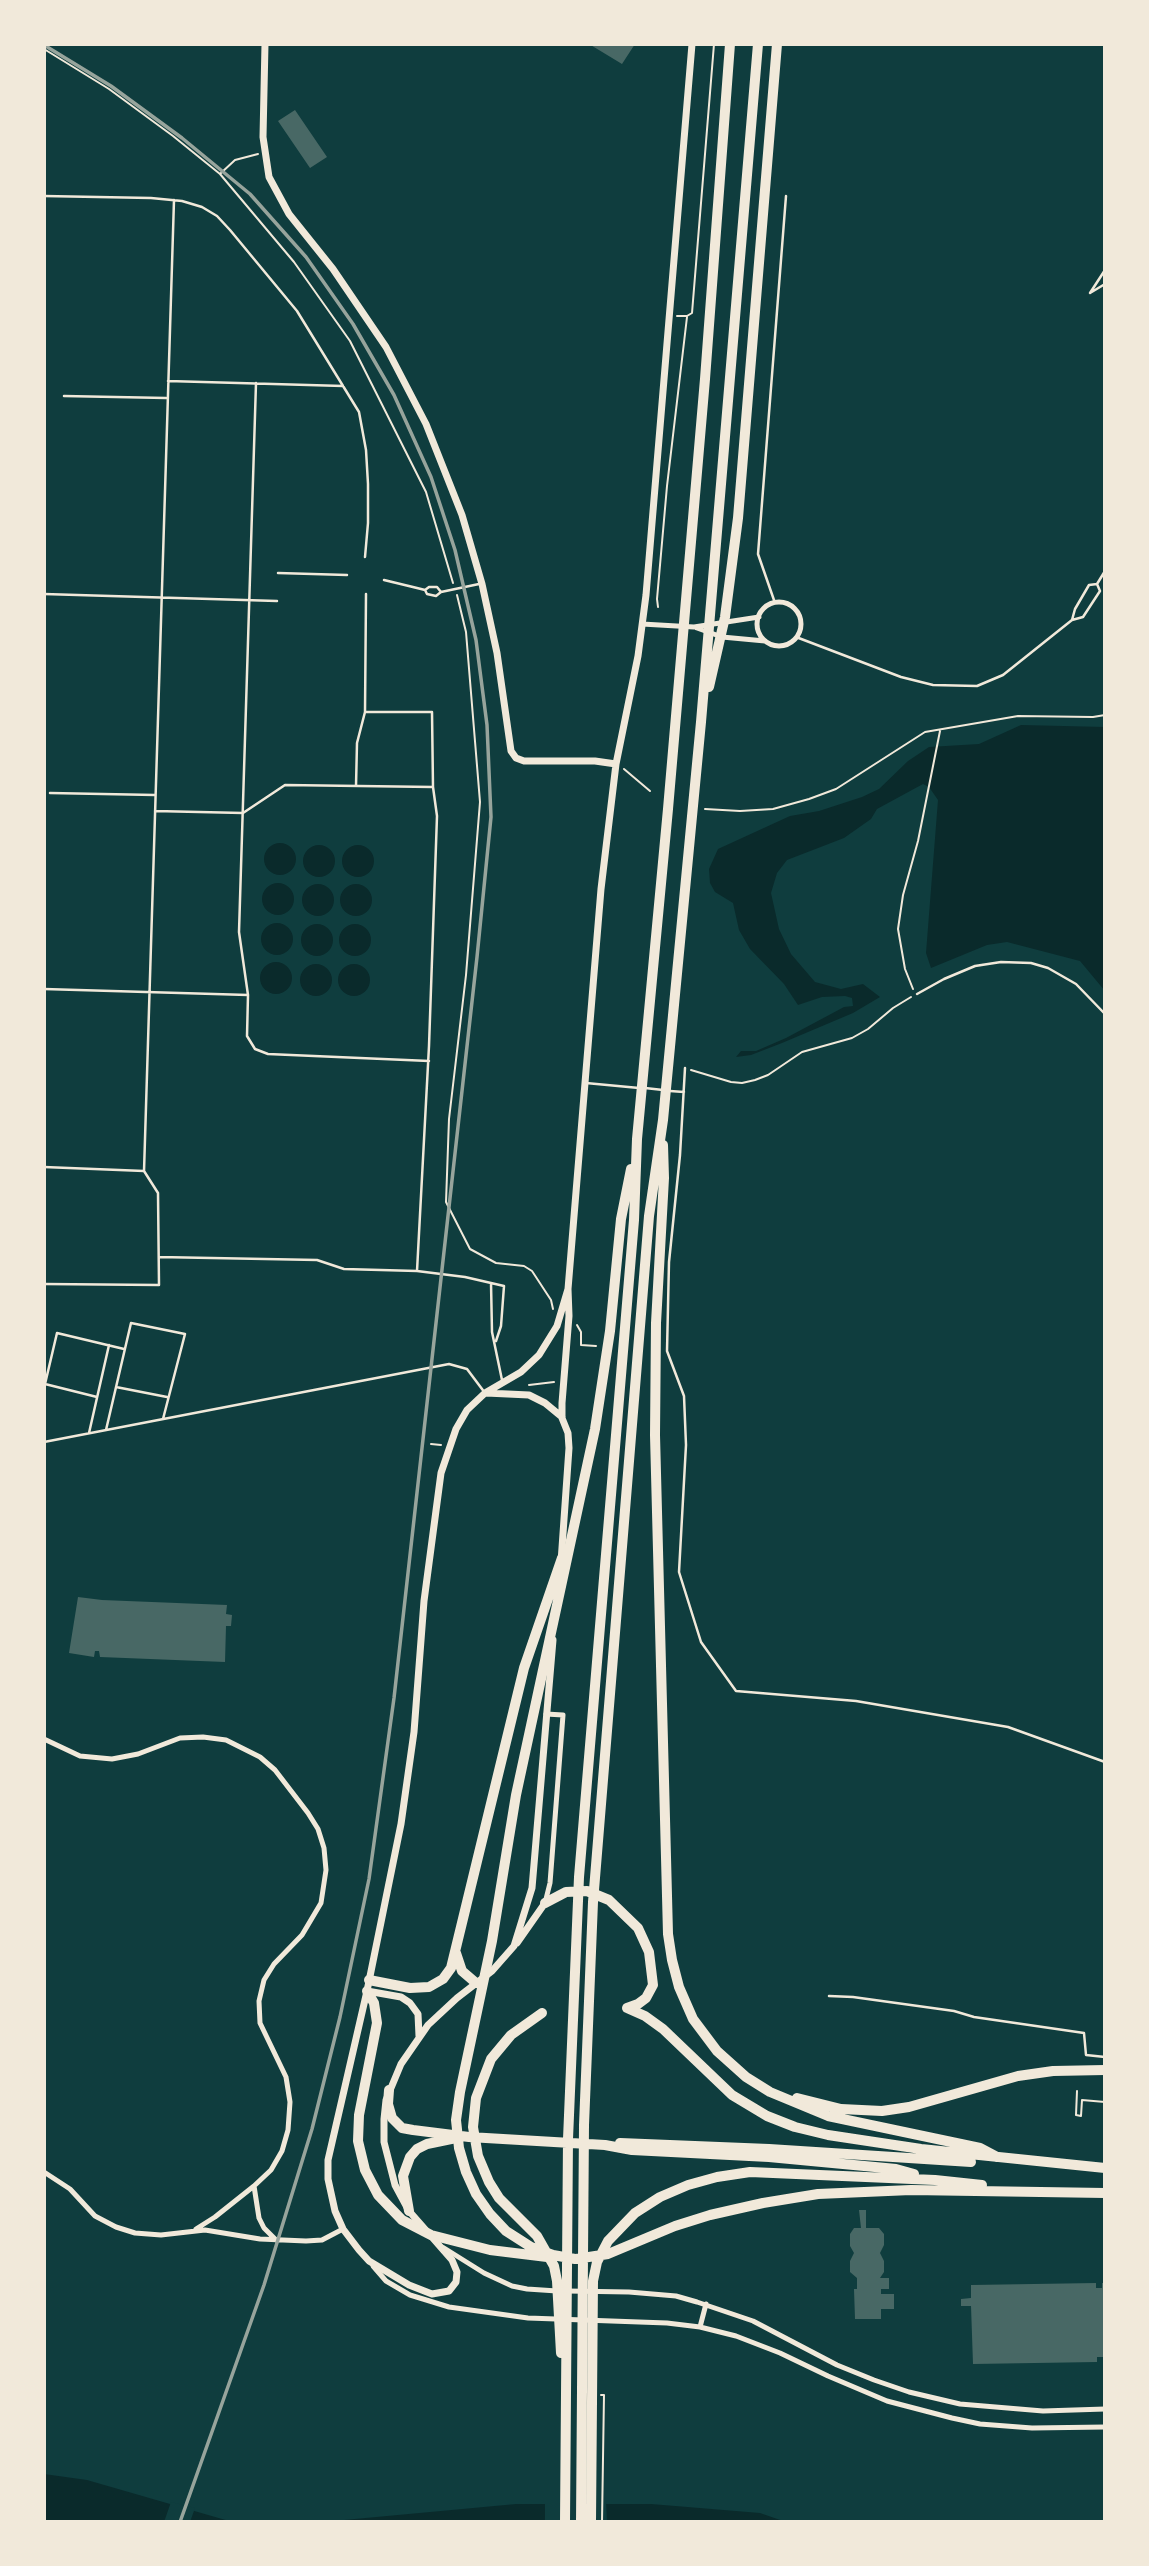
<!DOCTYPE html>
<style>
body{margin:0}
#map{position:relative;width:1149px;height:2566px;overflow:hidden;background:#0f3d3e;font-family:Ubuntu,sans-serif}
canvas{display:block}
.frame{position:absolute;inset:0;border:46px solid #f1e9da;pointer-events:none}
</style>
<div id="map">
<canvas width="1149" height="2566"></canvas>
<div class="frame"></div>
</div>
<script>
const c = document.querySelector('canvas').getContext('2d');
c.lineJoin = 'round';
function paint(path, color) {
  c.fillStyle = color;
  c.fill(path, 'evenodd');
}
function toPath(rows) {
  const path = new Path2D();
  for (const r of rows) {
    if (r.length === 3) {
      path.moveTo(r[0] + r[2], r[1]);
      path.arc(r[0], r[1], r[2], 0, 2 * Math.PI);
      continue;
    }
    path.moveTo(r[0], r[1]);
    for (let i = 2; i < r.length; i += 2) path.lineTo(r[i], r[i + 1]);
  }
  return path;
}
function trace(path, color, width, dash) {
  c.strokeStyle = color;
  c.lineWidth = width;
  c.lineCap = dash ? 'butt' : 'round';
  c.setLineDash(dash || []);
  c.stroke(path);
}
const water = toPath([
 [1021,725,1105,727,1105,991,1080,961,1007,942,987,945,931,968,926,953,938,800,929,787,923,784,877,809,871,819,844,838,787,860,777,873,771,893,779,929,791,954,815,982,841,989,863,984,880,997,853,1013,782,1043,751,1055,736,1057,741,1051,756,1051,786,1038,844,1007,853,1006,852,998,845,996,822,997,798,1005,784,984,750,949,739,930,733,903,715,892,710,883,709,869,718,849,790,816,819,811,862,797,879,789,908,761,929,747,979,744],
 [280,859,16],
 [319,861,16],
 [358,861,16],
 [278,899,16],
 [356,900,16],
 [318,900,16],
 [277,939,16],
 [317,940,16],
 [355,940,16],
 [276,978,16],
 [354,980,16],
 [316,980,16],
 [44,2474,87,2480,229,2521,344,2520,516,2504,651,2504,760,2513,786,2522,44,2522]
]);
const pier = toPath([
 [545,2501,606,2501,607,2522,545,2522],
 [171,2502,195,2508,190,2522,164,2522]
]);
const building = toPath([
 [589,44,635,44,622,64],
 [295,110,327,157,310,168,278,121],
 [78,1597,102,1600,227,1605,226,1614,232,1615,231,1626,226,1626,225,1662,100,1657,99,1651,95,1651,94,1657,69,1653],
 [859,2210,866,2210,866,2228,879,2228,884,2234,884,2245,880,2253,884,2261,884,2272,880,2278,889,2278,889,2289,881,2289,881,2294,894,2294,894,2309,881,2309,881,2319,855,2319,854,2289,857,2289,857,2278,850,2272,850,2261,854,2253,850,2246,850,2234,854,2228,861,2228],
 [1096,2283,1096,2288,1102,2288,1102,2283,1105,2283,1105,2357,1097,2357,1097,2362,973,2364,971,2306,961,2306,961,2299,971,2298,971,2285]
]);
const path = toPath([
 [44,49,109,89,173,136,220,174,294,262,350,341,426,492,453,583],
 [221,173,235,160,258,154],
 [677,316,687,316,692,313,714,44],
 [457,595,466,632,480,802,466,975,449,1119,446,1202,470,1249,496,1263,524,1266,532,1271,551,1300,553,1309],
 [658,607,657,599,667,486,687,317],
 [624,769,650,791],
 [705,809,740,811,773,809,809,799,836,789,925,732,1018,716,1093,717,1105,715],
 [913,989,905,969,898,929,903,895,918,841,940,731],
 [691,1070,731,1082,742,1083,755,1080,768,1075,802,1052,852,1038,868,1029,893,1008,911,997],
 [577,1325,581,1332,581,1345,596,1346],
 [529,1385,554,1382],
 [431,1444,441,1445],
 [1077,2091,1076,2115,1081,2116,1082,2100,1105,2102],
 [601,2395,604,2395,602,2522]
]);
const service = toPath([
 [44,196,151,198,182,201,202,207,217,216,230,230,297,311,359,412,366,450,368,484,368,523,365,557],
 [1105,270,1090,293,1105,284],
 [168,381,343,386],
 [256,383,239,932,248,995,247,1036,255,1049,268,1054,429,1061],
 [64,396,166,398],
 [278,573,347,575],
 [384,580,417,588,425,590,427,594,436,596,441,592,479,584],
 [425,590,429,587,437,587,441,592],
 [44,594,277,601],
 [775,603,758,554,786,196],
 [1072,620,1075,609,1089,585,1097,584,1105,571],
 [796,637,901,677,933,685,977,686,1003,675,1072,620,1083,617,1100,591,1097,584],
 [365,712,432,712,433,787,437,816,429,1046,417,1271],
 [356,786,357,743,365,712,366,594],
 [50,793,155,795],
 [155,811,243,813,285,785,433,787],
 [44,989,248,995],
 [917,994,944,979,975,966,1001,962,1031,963,1048,968,1076,984,1105,1014],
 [685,1068,680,1155,669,1262,667,1351,684,1396,686,1445,679,1572,701,1642,736,1691,856,1701,1008,1727,1105,1762],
 [586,1083,639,1088],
 [645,1088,663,1090],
 [670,1091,684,1092],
 [44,1167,144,1171],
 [159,1257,317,1260,344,1269,417,1271,465,1277,504,1286,501,1326,496,1341],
 [491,1283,492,1332,502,1380],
 [44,1284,159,1285,158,1193,144,1171,174,200],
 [116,1387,167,1397],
 [97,1397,45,1384,57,1333,124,1349],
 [106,1430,131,1323,185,1334,163,1419],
 [89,1433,109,1345],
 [44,1442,449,1364,467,1369,485,1393],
 [829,1996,853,1997,954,2011,974,2017,1084,2033,1086,2055,1105,2057]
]);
const minor = toPath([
 [779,624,22],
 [642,624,694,627,759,617],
 [697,628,722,637,765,641],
 [44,1739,80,1756,112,1759,138,1754,180,1738,203,1737,226,1740,260,1757,275,1770,308,1813,318,1829,324,1848,326,1870,321,1903,302,1935,274,1964,264,1980,259,2001,260,2023,286,2077,290,2102,288,2130,282,2151,271,2170,254,2186,259,2218,264,2228,276,2240],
 [545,1903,550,1883,563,1715,546,1714],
 [44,2172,70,2189,95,2216,116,2227,135,2233,161,2235,205,2230,260,2239,306,2241,322,2240,343,2229],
 [196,2229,215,2217,254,2186],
 [444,2248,484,2273,512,2286,527,2289,557,2291],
 [373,2266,386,2281,410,2295,449,2307,528,2318,667,2323,700,2327,736,2336,780,2353,828,2376,887,2401,952,2418,980,2424,1032,2428,1105,2427],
 [567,2291,629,2292,676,2296,697,2302,753,2321,837,2365,874,2380,909,2392,960,2404,1043,2411,1105,2409],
 [700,2327,706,2304]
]);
const tertiary = toPath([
 [265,44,263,137,269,177,289,214,333,269,386,347,426,424,462,515,482,584,497,653,511,751,516,758,524,761,595,761,616,764],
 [486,1393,529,1395,545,1403,562,1417],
 [561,1562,569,1448,568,1433,562,1418,562,1403,569,1316,568,1289,601,889,616,764,638,656,646,595,692,44],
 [553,1640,532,1888,514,1946,492,1971,457,1998,428,2025,401,2064,386,2100,384,2119,384,2142,395,2185,409,2211,452,2260,457,2272,456,2282,449,2291,432,2294,409,2285,369,2261,359,2250,343,2229,335,2211,328,2179,328,2160,367,1991,401,1824,414,1732,424,1601,441,1473,456,1429,467,1410,485,1393,521,1372,539,1355,557,1326,568,1289],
 [517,1943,545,1903],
 [367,1991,401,1997,410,2003,418,2014,419,2036]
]);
const motorway = toPath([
 [709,687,725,617,738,518,777,44],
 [663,1145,664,1178,656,1323,655,1435,668,1934,672,1960,679,1987,693,2019,717,2051,746,2077,770,2092,828,2116,980,2148,997,2157],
 [545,1903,566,1892,587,1891,609,1900,638,1928,649,1952,653,1985,646,1998,638,2004,627,2008],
 [456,1953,462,1971,476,1983],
 [369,1980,410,1988,429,1987,443,1979,451,1968,524,1668,562,1558],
 [367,1991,374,2003,377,2023,359,2115,358,2141,365,2170,378,2195,402,2220,431,2235,490,2250,547,2257],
 [627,2008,645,2016,663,2029,732,2095,767,2116,795,2127,828,2135,921,2149,1105,2168],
 [542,2013,511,2035,491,2059,476,2098,473,2127,478,2156,489,2182,499,2198,537,2236,554,2266,557,2281,561,2353],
 [389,2090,388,2104,392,2118,402,2128,413,2130,469,2137,605,2145,632,2150,769,2157,896,2169,914,2174],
 [797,2098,841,2109,882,2111,909,2107,1018,2076,1053,2071,1105,2070],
 [620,2143,769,2149,971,2162],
 [409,2211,403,2176,410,2157,417,2149,427,2144,456,2138],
 [575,2259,553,2255,531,2247,506,2231,490,2214,476,2194,466,2172,459,2148,456,2120,460,2092,492,1941,516,1795,595,1429,610,1331,621,1219,631,1169],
 [576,2259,608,2254,675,2226,710,2215,763,2203,818,2194,911,2190,1105,2193],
 [565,2522,568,2139,579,1877,634,1220,637,1139,668,809,705,379,730,44],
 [581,2522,584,2125,593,1902,649,1216,663,1120,701,722,758,44],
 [591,2522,593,2281,597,2262,608,2241,635,2213,660,2197,688,2185,717,2177,750,2172,935,2180,982,2185]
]);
const rail = toPath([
 [44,45,111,86,182,138,250,194,306,257,353,324,394,395,431,477,455,550,476,640,487,725,491,817,477,957,394,1698,369,1879,340,2017,312,2129,264,2285,180,2522]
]);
paint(water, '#0a2a2b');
paint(pier, '#0f3d3e');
paint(building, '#486865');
trace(path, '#f1e9da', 2);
trace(service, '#f1e9da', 2.5);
trace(minor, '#f1e9da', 5);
trace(tertiary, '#f1e9da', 7);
trace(motorway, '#f1e9da', 10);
trace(rail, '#97a49c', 3.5);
</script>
